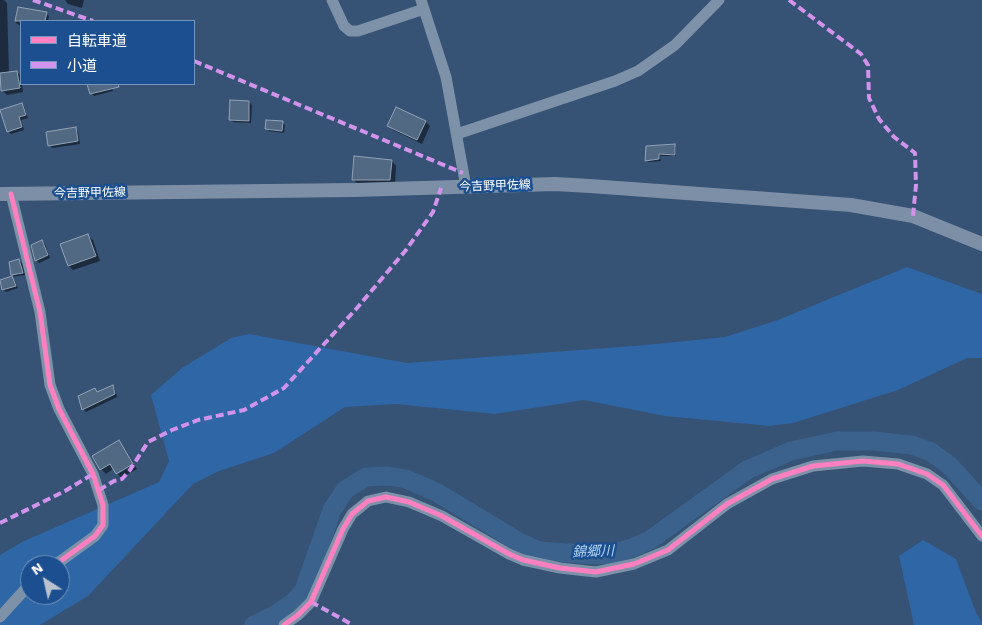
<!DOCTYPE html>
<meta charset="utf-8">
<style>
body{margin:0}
#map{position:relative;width:982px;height:625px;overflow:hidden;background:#365274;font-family:"Work Sans","Noto Sans JP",sans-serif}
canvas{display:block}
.legend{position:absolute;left:20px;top:20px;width:175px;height:65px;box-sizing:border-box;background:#1b4f8f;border:1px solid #7695bc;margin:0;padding:6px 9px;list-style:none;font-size:15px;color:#fff}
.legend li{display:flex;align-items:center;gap:10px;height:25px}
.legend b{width:25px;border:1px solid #7695bc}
.north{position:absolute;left:20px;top:555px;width:50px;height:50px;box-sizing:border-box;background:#1b4f8f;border:1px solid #7695bc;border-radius:50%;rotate:325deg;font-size:14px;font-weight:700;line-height:20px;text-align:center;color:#fff}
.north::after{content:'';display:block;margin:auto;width:18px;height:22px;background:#b9c2ce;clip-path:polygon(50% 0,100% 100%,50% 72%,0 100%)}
</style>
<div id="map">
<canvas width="982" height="625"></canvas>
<ul class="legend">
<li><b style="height:6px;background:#ff80c0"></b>自転車道</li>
<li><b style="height:6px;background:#d193ec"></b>小道</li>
</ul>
<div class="north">N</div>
</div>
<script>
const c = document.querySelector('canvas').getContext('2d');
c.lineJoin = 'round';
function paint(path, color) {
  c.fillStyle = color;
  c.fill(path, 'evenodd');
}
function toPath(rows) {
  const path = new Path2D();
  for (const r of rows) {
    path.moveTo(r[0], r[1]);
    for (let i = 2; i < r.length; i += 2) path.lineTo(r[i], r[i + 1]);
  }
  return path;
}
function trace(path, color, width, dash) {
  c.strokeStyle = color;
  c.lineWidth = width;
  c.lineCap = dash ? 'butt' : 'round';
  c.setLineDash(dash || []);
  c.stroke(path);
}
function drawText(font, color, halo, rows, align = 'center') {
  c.font = font + ' "Work Sans","Noto Sans JP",sans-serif';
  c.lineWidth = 5;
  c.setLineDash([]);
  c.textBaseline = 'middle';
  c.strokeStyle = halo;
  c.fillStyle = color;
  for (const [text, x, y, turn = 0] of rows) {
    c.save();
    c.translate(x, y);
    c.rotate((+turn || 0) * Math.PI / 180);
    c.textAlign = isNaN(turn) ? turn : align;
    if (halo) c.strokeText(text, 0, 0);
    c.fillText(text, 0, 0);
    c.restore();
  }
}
const green = toPath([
 [907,267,982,294,982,358,967,358,898,390,793,423,770,426,665,416,584,400,495,414,396,404,345,407,274,453,219,471,193,484,88,596,40,625,0,625,0,555,24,541,159,482,169,461,151,395,182,368,231,338,249,334,407,363,646,345,725,337,778,320],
 [30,565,60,565,60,595,30,595],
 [923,540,956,559,976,613,982,622,982,625,914,625,899,556]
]);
const shadow = toPath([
 [0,0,4,0,7,3,9,73,17,72,21,76,23,92,7,95,3,91,0,75],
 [65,0,84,0,82,8,68,4],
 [19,9,46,13,49,16,48,21,21,21,21,26,19,25,16,23],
 [89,84,111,84,113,91,94,96,91,93],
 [249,102,252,105,251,123,233,122,231,120],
 [22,104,24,107,28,118,21,120,24,130,11,134,8,131],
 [397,108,426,122,430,126,422,144,393,130,389,126],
 [282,123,285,125,284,133,269,131,266,129],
 [75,128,78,131,80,144,52,148,50,145],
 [674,145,676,147,676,156,660,156,661,161,648,162,646,160],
 [392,161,396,166,395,184,358,184,353,179],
 [88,236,93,240,100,261,73,270,69,266],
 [42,241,45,244,50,258,39,263,36,260],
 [19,260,22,263,25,275,12,277,18,288,6,292,3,290,0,281,14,276,12,274],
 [112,386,115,389,117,397,86,412,83,409,95,390,98,393],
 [118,441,133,462,116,472,114,468,106,474,101,469],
 [134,464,137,469,121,478,118,474]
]);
const river = toPath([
 [254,625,275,615,295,601,304,590,332,510,345,490,366,477,388,476,406,479,436,492,519,542,539,551,597,555,611,554,632,548,650,540,747,470,791,451,837,441,873,441,912,445,931,452,949,465,982,501]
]);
const building = toPath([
 [18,7,47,12,45,21,15,21,18,7],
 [17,71,20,88,1,91,0,73,17,71],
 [87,84,118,84,119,87,90,94,87,84],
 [230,100,249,101,249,121,229,120,230,100],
 [22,103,26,115,19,117,22,127,7,132,0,110,22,103],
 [396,107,426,121,417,140,387,126,396,107],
 [266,120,283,121,282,131,265,129,266,120],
 [76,127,78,141,48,146,46,132,76,127],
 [675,144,675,155,659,154,659,159,645,161,646,146,675,144],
 [354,156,392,160,390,180,352,180,354,156],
 [88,234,96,256,68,266,60,244,88,234],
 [42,240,48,255,35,261,31,245,42,240],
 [19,259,23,273,11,275,9,262,19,259],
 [12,276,16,286,2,290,0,280,12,276],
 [113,385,115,394,82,410,78,396,95,388,97,392,113,385],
 [119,440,133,464,116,474,110,464,100,470,92,456,119,440]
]);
const minor = toPath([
 [332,0,344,26,350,31,358,31,424,9],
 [421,0,446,77,466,187],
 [457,134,615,81,638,71,675,45,719,0],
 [11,194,40,312,50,385,59,409,93,474,103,505,103,525,95,536,55,565],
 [0,617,30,584],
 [284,625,298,615,311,602,343,529,352,514,368,501,386,497,409,502,442,516,509,554,523,560,560,568,596,572,634,564,668,550,727,504,772,479,813,466,863,461,898,464,927,474,943,485,982,536]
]);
const major = toPath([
 [0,194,355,190,555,184,590,186,851,205,913,216,982,244]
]);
const quiet = toPath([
 [33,0,93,21],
 [789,0,861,54,868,65,869,98,879,119,894,137,915,153,916,185,913,216],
 [194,61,463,173],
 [99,490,114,481,122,479,130,470,148,442,172,430,198,420,244,410,284,388,357,308,406,250,433,212,441,188],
 [0,523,65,491,93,474],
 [311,602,353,625]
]);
const cycleway = toPath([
 [11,194,40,312,50,385,59,409,93,474,103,505,103,525,95,536,55,565],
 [284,625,298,615,311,602,343,529,352,514,368,501,386,497,409,502,442,516,509,554,523,560,560,568,596,572,634,564,668,550,727,504,772,479,813,466,863,461,898,464,927,474,943,485,982,536]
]);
const streetNames = [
 ["今吉野甲佐線",495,186,-2],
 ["今吉野甲佐線",90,193,-1]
];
const waterNames = [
 ["錦郷川",593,552,-2]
];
paint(green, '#2f66a5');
paint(shadow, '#0007');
trace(river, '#3b618d', 19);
paint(building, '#526984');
trace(building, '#92a2b6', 1);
trace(minor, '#7d92a8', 11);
trace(major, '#7d8ea7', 14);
trace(quiet, '#d193ec', 4, [8, 4]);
trace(cycleway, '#ff80c0', 5);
drawText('12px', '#fff', '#1b4f8f', streetNames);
drawText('italic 14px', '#b5d3f5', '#1b4f8f', waterNames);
</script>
